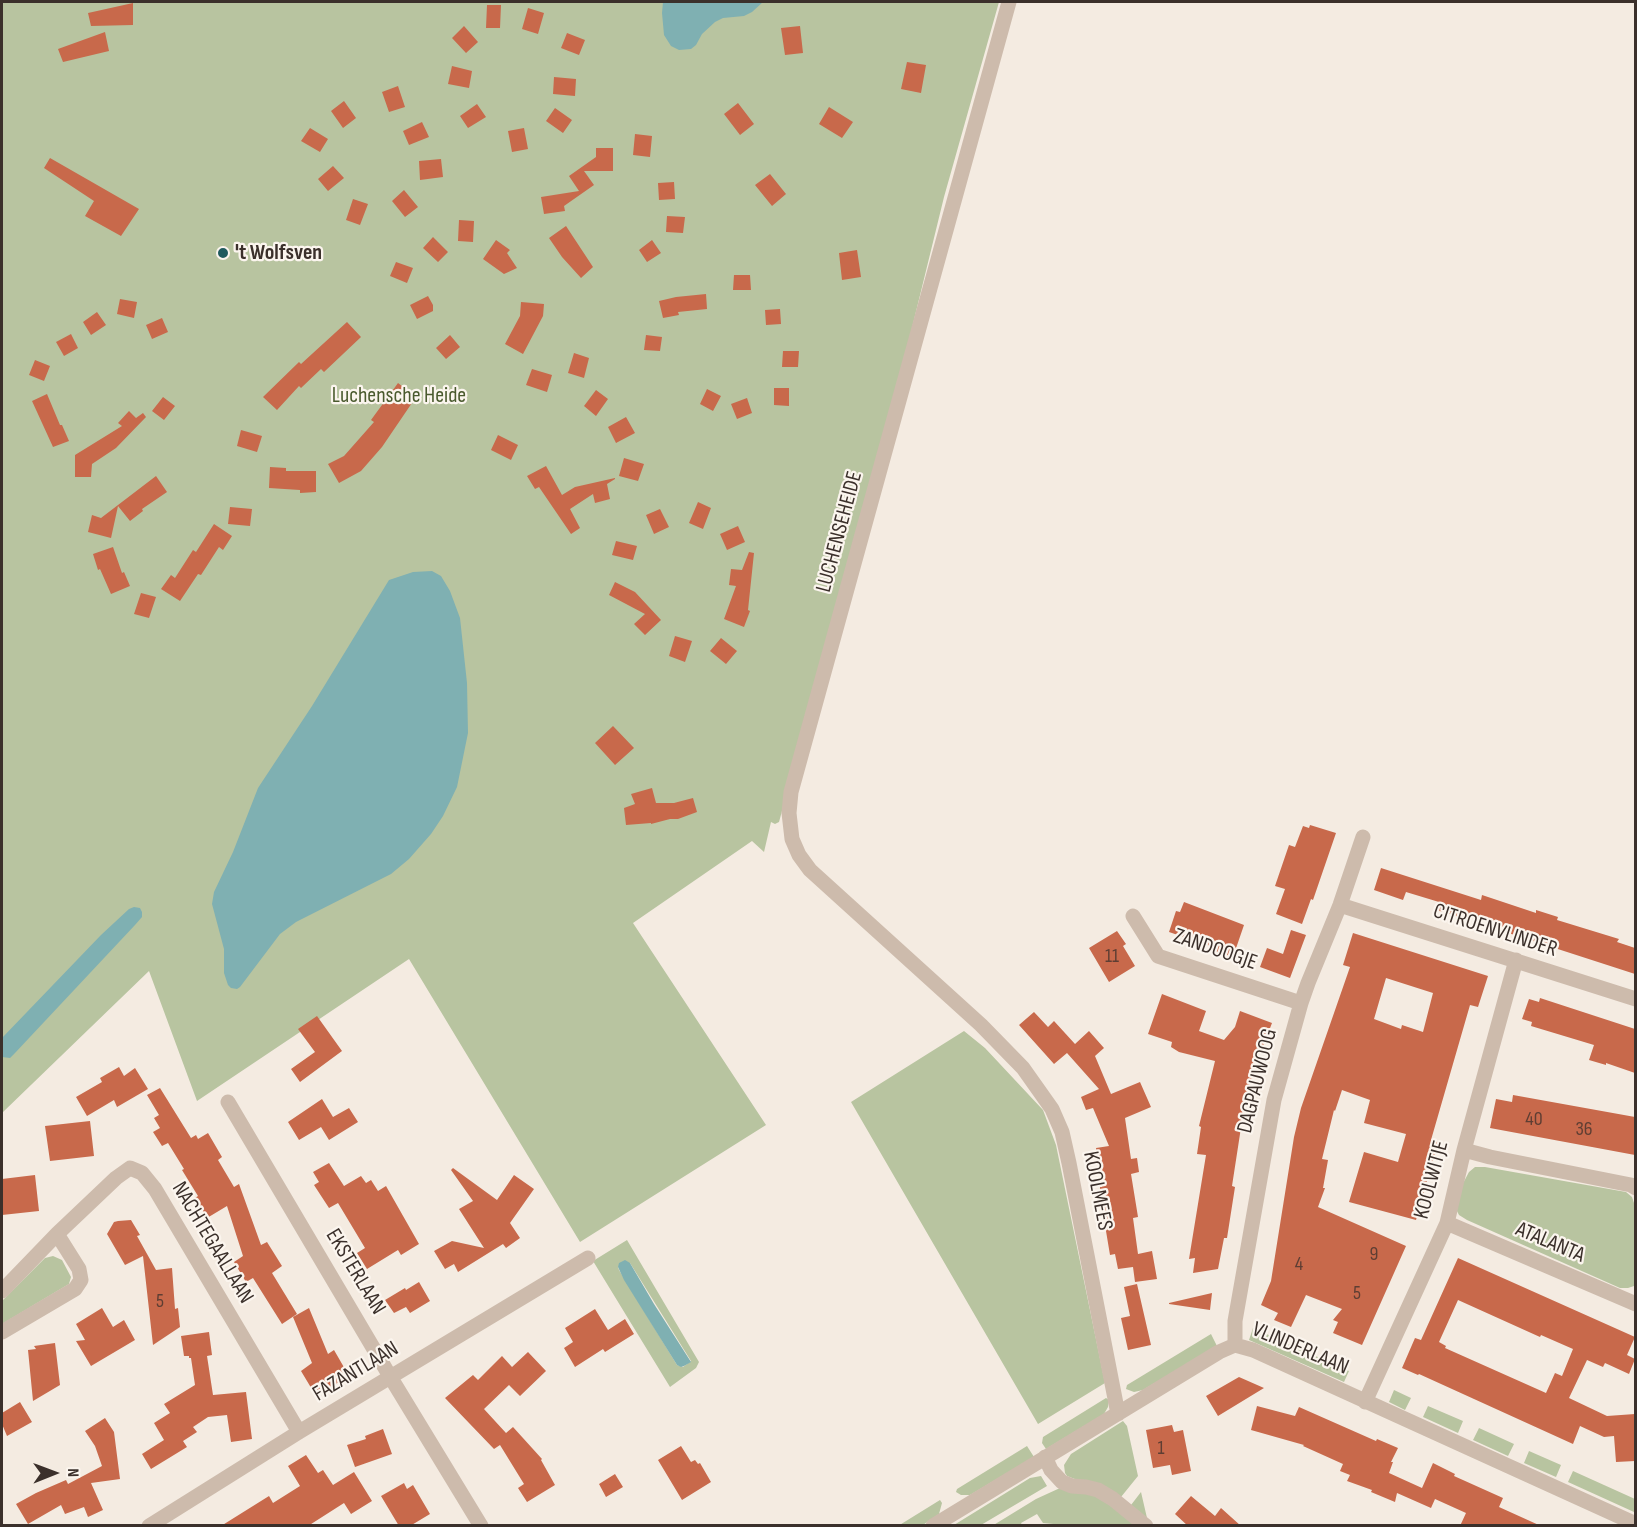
<!DOCTYPE html>
<style>
body{margin:0}
#map{position:relative;width:1637px;height:1527px;overflow:hidden;background:#f4ebe1;font-family:"Sofia Sans Condensed",sans-serif}
canvas{display:block}
.frame{position:absolute;inset:0;border:3px solid #3b302b;pointer-events:none}
.north{position:absolute;left:24px;top:1443px;width:60px;height:60px;-webkit-text-stroke:4px #fbf5ee;paint-order:stroke;rotate:89deg;font-size:16px;font-weight:700;line-height:24px;text-align:center;color:#3b302b}
.north::after{content:'';display:block;margin:auto;width:21px;height:27px;background:#3b302b;clip-path:polygon(50% 0,100% 100%,50% 72%,0 100%)}
</style>
<div id="map">
<canvas width="1637" height="1527"></canvas>
<div class="frame"></div>
<div class="north">N</div>
</div>
<script>
const c = document.querySelector('canvas').getContext('2d');
c.lineJoin = 'round';
function paint(path, color) {
  c.fillStyle = color;
  c.fill(path, 'evenodd');
}
function toPath(rows) {
  const path = new Path2D();
  for (const r of rows) {
    path.moveTo(r[0], r[1]);
    for (let i = 2; i < r.length; i += 2) path.lineTo(r[i], r[i + 1]);
  }
  return path;
}
function trace(path, color, width, dash) {
  c.strokeStyle = color;
  c.lineWidth = width;
  c.lineCap = dash ? 'butt' : 'round';
  c.setLineDash(dash || []);
  c.stroke(path);
}
function drawText(font, color, halo, rows, align = 'center') {
  c.font = font + ' "Sofia Sans Condensed",sans-serif';
  c.lineWidth = 4.5;
  c.setLineDash([]);
  c.textBaseline = 'middle';
  c.strokeStyle = halo;
  c.fillStyle = color;
  for (const [text, x, y, turn = 0] of rows) {
    c.save();
    c.translate(x, y);
    c.rotate((+turn || 0) * Math.PI / 180);
    c.textAlign = isNaN(turn) ? turn : align;
    if (halo) c.strokeText(text, 0, 0);
    c.fillText(text, 0, 0);
    c.restore();
  }
}
const green = toPath([
 [2,2,999,2,944,197,901,373,779,822,775,824,771,822,764,852,752,841,633,923,766,1125,580,1242,409,959,197,1101,149,971,2,1113],
 [964,1031,985,1048,1043,1110,1056,1145,1105,1383,1038,1424,851,1102],
 [1475,1167,1485,1167,1626,1192,1632,1197,1634,1203,1635,1284,1634,1286,1628,1288,1620,1288,1467,1220,1459,1215,1456,1209,1461,1187,1469,1172],
 [627,1240,699,1362,696,1368,670,1387,593,1261],
 [630,1263,691,1361,683,1367,677,1365,619,1270,618,1267],
 [53,1256,62,1260,71,1277,69,1284,2,1324,2,1301,45,1258],
 [1253,1328,1349,1371,1344,1382,1249,1340],
 [1211,1334,1217,1346,1143,1390,1134,1392,1126,1389,1127,1385],
 [1394,1390,1411,1398,1405,1410,1389,1402],
 [1106,1398,1109,1400,1108,1407,1104,1414,1046,1449,1042,1443,1043,1437],
 [1428,1406,1463,1421,1458,1433,1423,1417],
 [1123,1421,1127,1426,1138,1476,1121,1497,1067,1476,1065,1473,1064,1465,1071,1454],
 [1479,1428,1514,1444,1508,1456,1473,1440],
 [1027,1446,1034,1457,970,1495,961,1495,956,1492,957,1489],
 [1529,1451,1561,1465,1556,1477,1524,1463],
 [1573,1471,1635,1499,1634,1512,1568,1482],
 [1041,1476,1047,1486,981,1525,954,1525,1030,1478],
 [1060,1488,1097,1495,1135,1525,1064,1525,1043,1523,1037,1514,1021,1523,1022,1525,992,1526,1036,1499],
 [1141,1492,1147,1518,1131,1505],
 [940,1500,942,1503,939,1514,923,1525,898,1526]
]);
const water = toPath([
 [663,2,763,2,752,12,744,16,723,18,715,22,702,34,696,45,691,49,679,50,671,46,664,35,662,13],
 [432,571,441,576,450,591,460,618,467,683,468,733,457,787,443,816,431,834,409,859,391,874,296,922,280,934,240,987,237,989,231,988,228,985,224,973,224,949,212,904,214,892,233,852,258,788,312,706,389,580,413,572],
 [134,907,140,908,142,912,142,917,135,925,15,1053,10,1058,2,1057,2,1038,101,935,129,909],
 [625,1260,630,1263,654,1304,691,1362,684,1366,681,1367,677,1365,624,1280,618,1267,619,1263]
]);
const building = toPath([
 [133,3,133,25,91,26,88,13],
 [487,5,501,5,500,28,486,28],
 [528,8,544,13,538,34,522,29],
 [464,26,478,42,466,53,452,38],
 [800,26,803,53,785,55,781,28],
 [105,32,109,51,63,62,58,49],
 [567,33,585,40,579,55,561,48],
 [907,62,926,65,921,93,901,89],
 [452,66,472,71,469,88,448,84],
 [554,77,576,79,575,96,553,94],
 [398,86,405,107,389,112,382,92],
 [344,101,356,118,343,128,331,111],
 [738,103,754,124,740,135,724,114],
 [477,104,486,117,468,128,460,116],
 [829,107,853,122,842,138,819,124],
 [555,108,572,120,563,133,546,121],
 [422,122,429,137,409,145,403,131],
 [310,128,328,139,320,152,301,141],
 [524,128,528,149,512,152,508,131],
 [635,134,652,136,650,157,633,155],
 [596,148,613,148,613,171,584,171,594,185,564,206,565,211,544,214,541,197,579,191,569,176,596,157],
 [50,158,139,209,121,236,85,216,94,201,44,168],
 [441,159,443,177,420,180,419,161],
 [333,166,344,178,328,191,318,179],
 [770,174,786,194,772,206,755,185],
 [674,182,675,199,659,200,658,183],
 [404,190,418,207,405,217,392,201],
 [353,199,368,204,360,225,346,220],
 [667,216,685,217,683,233,666,232],
 [459,220,474,221,473,242,458,241],
 [566,226,593,267,581,278,562,257,549,238],
 [433,237,448,252,438,262,423,248],
 [496,240,510,250,507,253,517,268,504,274,483,259],
 [652,240,661,253,647,262,639,250],
 [857,250,861,277,842,280,839,253],
 [396,262,413,268,407,283,390,276],
 [734,275,750,275,751,290,733,290],
 [706,294,707,309,678,312,679,315,663,318,659,301,676,297],
 [428,296,433,305,433,311,417,319,410,305],
 [120,299,137,302,134,318,117,314],
 [521,302,544,304,543,316,523,354,505,344,520,316],
 [780,309,781,324,766,325,765,310],
 [97,312,106,325,91,335,83,322],
 [162,318,168,332,152,339,146,325],
 [347,322,361,337,324,372,321,369,301,388,299,386,277,410,263,397,299,362,301,364],
 [71,334,78,348,64,356,56,342],
 [450,335,460,347,446,359,436,348],
 [646,335,662,337,660,351,644,350],
 [783,351,799,351,798,367,782,367],
 [574,353,589,358,584,378,568,373],
 [35,360,50,366,44,381,29,375],
 [532,369,552,375,547,392,526,385],
 [398,383,416,397,382,447,361,471,339,483,328,464,344,456,374,422,371,420],
 [774,388,789,388,789,406,774,405],
 [707,389,721,396,713,411,700,404],
 [596,390,608,399,596,416,584,406],
 [47,394,60,425,62,425,69,441,53,447,32,401],
 [163,397,175,406,164,420,152,411],
 [747,398,752,413,737,419,731,404],
 [129,411,136,418,143,413,146,417,116,448,92,464,91,477,75,477,75,455,122,426,118,423],
 [626,417,635,433,616,443,608,427],
 [241,430,262,436,257,452,237,446],
 [498,435,518,445,511,460,491,450],
 [624,458,644,464,638,481,619,476],
 [546,466,562,495,575,487,615,478,615,479,607,484,610,499,595,503,593,494,570,509,580,528,571,534,539,487,535,489,527,476],
 [270,467,286,468,286,471,316,471,316,492,300,493,300,490,269,488],
 [156,476,167,492,142,509,143,511,130,521,118,506,111,538,88,532,92,515,101,518],
 [698,502,711,508,703,529,689,523],
 [230,507,252,509,250,526,228,524],
 [660,509,669,527,654,534,646,515],
 [214,524,232,536,223,550,219,547,201,575,198,574,180,601,161,589,171,575,175,578,193,550,196,552],
 [738,526,745,542,727,550,720,534],
 [616,541,637,546,633,560,612,555],
 [113,547,122,573,124,572,130,586,111,594,100,569,98,570,93,554],
 [749,552,754,553,748,610,750,611,744,627,724,619,736,586,729,585,731,569,742,570],
 [615,582,635,592,661,620,645,635,634,624,645,614,609,595],
 [141,593,156,597,149,618,134,614],
 [675,636,692,641,685,662,669,656],
 [721,638,737,651,726,664,710,651],
 [613,726,634,748,615,765,595,743],
 [652,788,656,803,674,803,693,798,697,812,678,819,670,819,651,824,651,823,626,825,624,808,635,804,631,794],
 [1310,825,1336,833,1313,900,1311,899,1302,924,1276,914,1285,889,1275,886,1289,845,1295,847,1303,826,1309,828],
 [1381,868,1481,900,1482,895,1536,913,1536,910,1558,917,1557,920,1619,939,1617,942,1635,948,1635,974,1496,929,1498,924,1470,915,1468,920,1437,910,1439,902,1406,892,1403,900,1374,890],
 [1184,902,1244,925,1233,957,1209,949,1210,946,1169,932,1176,911,1180,912],
 [1291,930,1306,935,1290,978,1260,967,1267,948,1283,954],
 [1117,931,1126,944,1123,946,1135,966,1109,982,1089,948],
 [1353,933,1488,976,1478,1007,1470,1005,1431,1140,1438,1142,1416,1220,1349,1202,1364,1152,1398,1162,1406,1134,1364,1123,1370,1100,1342,1090,1335,1111,1334,1110,1322,1159,1328,1160,1323,1188,1325,1188,1318,1207,1406,1246,1362,1345,1333,1333,1338,1322,1333,1320,1342,1309,1306,1295,1291,1327,1274,1320,1278,1313,1261,1305,1271,1281,1294,1137,1301,1108,1350,967,1343,965],
 [1386,978,1433,993,1423,1032,1402,1025,1401,1029,1374,1019],
 [1162,994,1206,1011,1199,1031,1224,1040,1235,1027,1240,1011,1272,1023,1260,1054,1258,1053,1241,1118,1242,1118,1240,1134,1232,1186,1235,1187,1227,1238,1224,1238,1218,1269,1193,1273,1195,1258,1189,1259,1206,1155,1197,1154,1201,1127,1199,1126,1215,1061,1179,1052,1171,1047,1172,1042,1148,1034],
 [1540,998,1635,1029,1635,1073,1606,1063,1606,1065,1589,1060,1594,1045,1531,1026,1532,1022,1522,1019,1529,999,1539,1002],
 [1034,1012,1048,1027,1054,1021,1075,1044,1089,1031,1104,1048,1095,1056,1111,1094,1140,1082,1151,1107,1125,1118,1131,1159,1137,1158,1139,1172,1131,1174,1138,1217,1133,1218,1138,1254,1152,1251,1157,1279,1135,1282,1133,1267,1118,1269,1115,1254,1110,1255,1100,1195,1100,1187,1102,1187,1096,1148,1109,1146,1093,1108,1086,1110,1081,1097,1099,1089,1067,1053,1054,1064,1019,1025],
 [317,1016,342,1051,300,1082,291,1069,315,1052,298,1029],
 [119,1067,124,1076,135,1068,148,1089,117,1107,114,1100,87,1116,76,1097,102,1082,100,1078],
 [160,1088,191,1138,196,1135,198,1139,208,1133,222,1157,218,1160,234,1187,239,1184,261,1245,267,1242,282,1266,272,1273,297,1314,282,1324,253,1278,246,1282,234,1262,243,1256,227,1206,207,1218,195,1198,198,1196,182,1170,184,1169,168,1143,162,1146,153,1132,160,1128,154,1118,159,1115,147,1095],
 [1513,1095,1635,1117,1635,1155,1490,1128,1496,1099,1512,1102],
 [322,1099,333,1117,349,1108,358,1122,329,1140,321,1127,299,1140,288,1122],
 [90,1121,94,1156,50,1161,45,1126],
 [329,1163,344,1186,361,1176,366,1183,371,1180,378,1191,386,1186,419,1244,401,1255,398,1250,367,1269,357,1253,365,1248,338,1203,329,1208,314,1185,319,1182,313,1172],
 [453,1168,497,1200,514,1175,534,1189,510,1223,520,1238,506,1248,503,1244,458,1272,454,1264,445,1269,434,1251,452,1241,484,1248,459,1209,473,1201,451,1170],
 [35,1175,39,1211,2,1215,2,1179],
 [131,1220,140,1235,137,1236,156,1270,172,1268,175,1309,178,1308,180,1327,153,1345,143,1256,125,1265,107,1234,114,1222,118,1221],
 [1458,1258,1635,1337,1627,1355,1635,1359,1629,1374,1605,1363,1603,1367,1587,1360,1569,1398,1607,1416,1635,1414,1635,1461,1616,1462,1614,1436,1604,1437,1580,1426,1573,1444,1419,1374,1418,1375,1402,1368,1415,1338,1421,1340],
 [1458,1300,1540,1337,1541,1335,1573,1349,1562,1376,1555,1373,1546,1393,1445,1348,1446,1346,1439,1342],
 [419,1282,430,1301,410,1313,406,1307,394,1313,385,1300,405,1288,406,1290],
 [1137,1284,1151,1345,1128,1350,1121,1318,1130,1316,1124,1287],
 [1212,1293,1210,1310,1169,1304,1169,1303],
 [102,1308,113,1327,124,1320,135,1340,91,1366,76,1341,85,1340,76,1324],
 [309,1308,328,1354,334,1350,349,1376,316,1396,301,1371,312,1363,293,1317],
 [595,1309,608,1330,625,1319,634,1334,605,1352,603,1349,575,1367,564,1348,573,1342,565,1328],
 [209,1332,212,1355,207,1356,213,1395,246,1392,252,1439,231,1442,227,1415,208,1417,193,1427,197,1432,183,1441,187,1447,151,1469,142,1454,164,1440,154,1423,170,1413,164,1404,195,1385,191,1358,189,1358,189,1356,184,1356,181,1336],
 [55,1343,60,1385,33,1401,28,1350,36,1349,34,1346],
 [528,1352,546,1371,520,1396,509,1385,484,1409,506,1433,513,1427,542,1459,541,1460,555,1485,527,1502,518,1488,524,1484,500,1445,494,1449,445,1398,473,1375,478,1380,502,1356,512,1367],
 [1239,1377,1264,1388,1218,1416,1206,1396],
 [20,1402,32,1422,7,1436,2,1424,2,1413],
 [1257,1406,1295,1416,1299,1407,1376,1441,1377,1439,1398,1448,1391,1462,1393,1462,1389,1473,1422,1488,1433,1463,1455,1474,1454,1476,1503,1498,1499,1507,1541,1526,1460,1526,1466,1513,1435,1499,1431,1508,1397,1493,1395,1502,1371,1492,1372,1490,1347,1481,1350,1475,1340,1471,1343,1464,1303,1446,1304,1445,1251,1430],
 [105,1418,114,1432,120,1479,91,1483,103,1510,88,1517,84,1507,65,1514,61,1505,28,1524,16,1504,36,1493,66,1480,68,1484,102,1466,95,1446,85,1431],
 [1172,1425,1174,1432,1183,1430,1191,1471,1172,1475,1170,1465,1153,1468,1146,1430],
 [383,1429,392,1454,355,1467,347,1445,366,1439,365,1436],
 [681,1446,691,1462,695,1460,698,1464,700,1463,711,1482,682,1500,658,1460],
 [306,1455,318,1473,323,1470,333,1485,354,1472,372,1501,351,1514,344,1503,308,1526,221,1526,269,1496,273,1503,300,1486,288,1466],
 [615,1474,623,1487,606,1497,599,1484],
 [404,1483,407,1489,413,1485,430,1514,410,1526,399,1526,381,1496],
 [1191,1496,1215,1516,1221,1508,1241,1526,1188,1526,1175,1514]
]);
const street = toPath([
 [1009,2,791,792,789,813,792,839,799,855,810,870,981,1025,1023,1068,1052,1109,1062,1132,1069,1163,1118,1414],
 [1340,905,1636,999],
 [1133,916,1158,956,1301,1003],
 [228,1102,391,1378,481,1526],
 [1464,1150,1490,1157,1631,1185,1636,1188],
 [1447,1223,1636,1304],
 [2,1291,57,1234,116,1178,130,1168,142,1173,155,1189,299,1432],
 [2,1332,75,1289,81,1280,79,1269,57,1234],
 [1235,1345,1235,1321,1274,1100,1301,1003,1308,983,1340,905,1363,837],
 [1365,1402,1447,1223,1464,1150,1516,960],
 [1045,1457,1051,1470,1062,1482,1072,1486,1086,1487,1098,1490,1113,1499,1146,1526],
 [149,1526,299,1432,588,1258],
 [933,1526,1219,1352,1235,1345,1253,1350,1636,1524]
]);
const markers = [
 [223,253,6,"#1f5a5e"]
];
const numberNames = [
 ["11",1112,957],
 ["40",1534,1120],
 ["36",1584,1130],
 ["9",1374,1255],
 ["4",1299,1265],
 ["5",1357,1294],
 ["5",160,1302],
 ["1",1161,1449]
];
const poiNames = [
 ["'t Wolfsven",235,253]
];
const parkNames = [
 ["Luchensche Heide",399,396]
];
const streetNames = [
 ["LUCHENSEHEIDE",840,532,-75],
 ["CITROENVLINDER",1495,931,18],
 ["ZANDOOGJE",1215,950,19],
 ["DAGPAUWOOG",1258,1081,-76],
 ["KOOLWITJE",1432,1180,-75],
 ["KOOLMEES",1097,1191,79],
 ["NACHTEGAALLAAN",212,1243,59],
 ["ATALANTA",1550,1243,23],
 ["EKSTERLAAN",355,1272,59],
 ["VLINDERLAAN",1300,1349,23],
 ["FAZANTLAAN",356,1372,-31]
];
paint(green, '#b8c4a0');
paint(water, '#7fb0b2');
paint(building, '#c8694b');
trace(street, '#cdbbac', 15);
for (const [x, y, r, color] of markers) {
  const dot = new Path2D();
  dot.arc(x, y, r, 0, 2 * Math.PI);
  c.fillStyle = color;
  c.fill(dot);
  trace(dot, '#fbf5ee', 2);
}
drawText('20px', '#5e3e33', null, numberNames);
drawText('bold 22px', '#3b302b', '#fbf5ee', poiNames, 'left');
drawText('22px', '#4a5a2e', '#fbf5ee', parkNames);
drawText('22px', '#3b302b', '#fbf5ee', streetNames);
</script>
